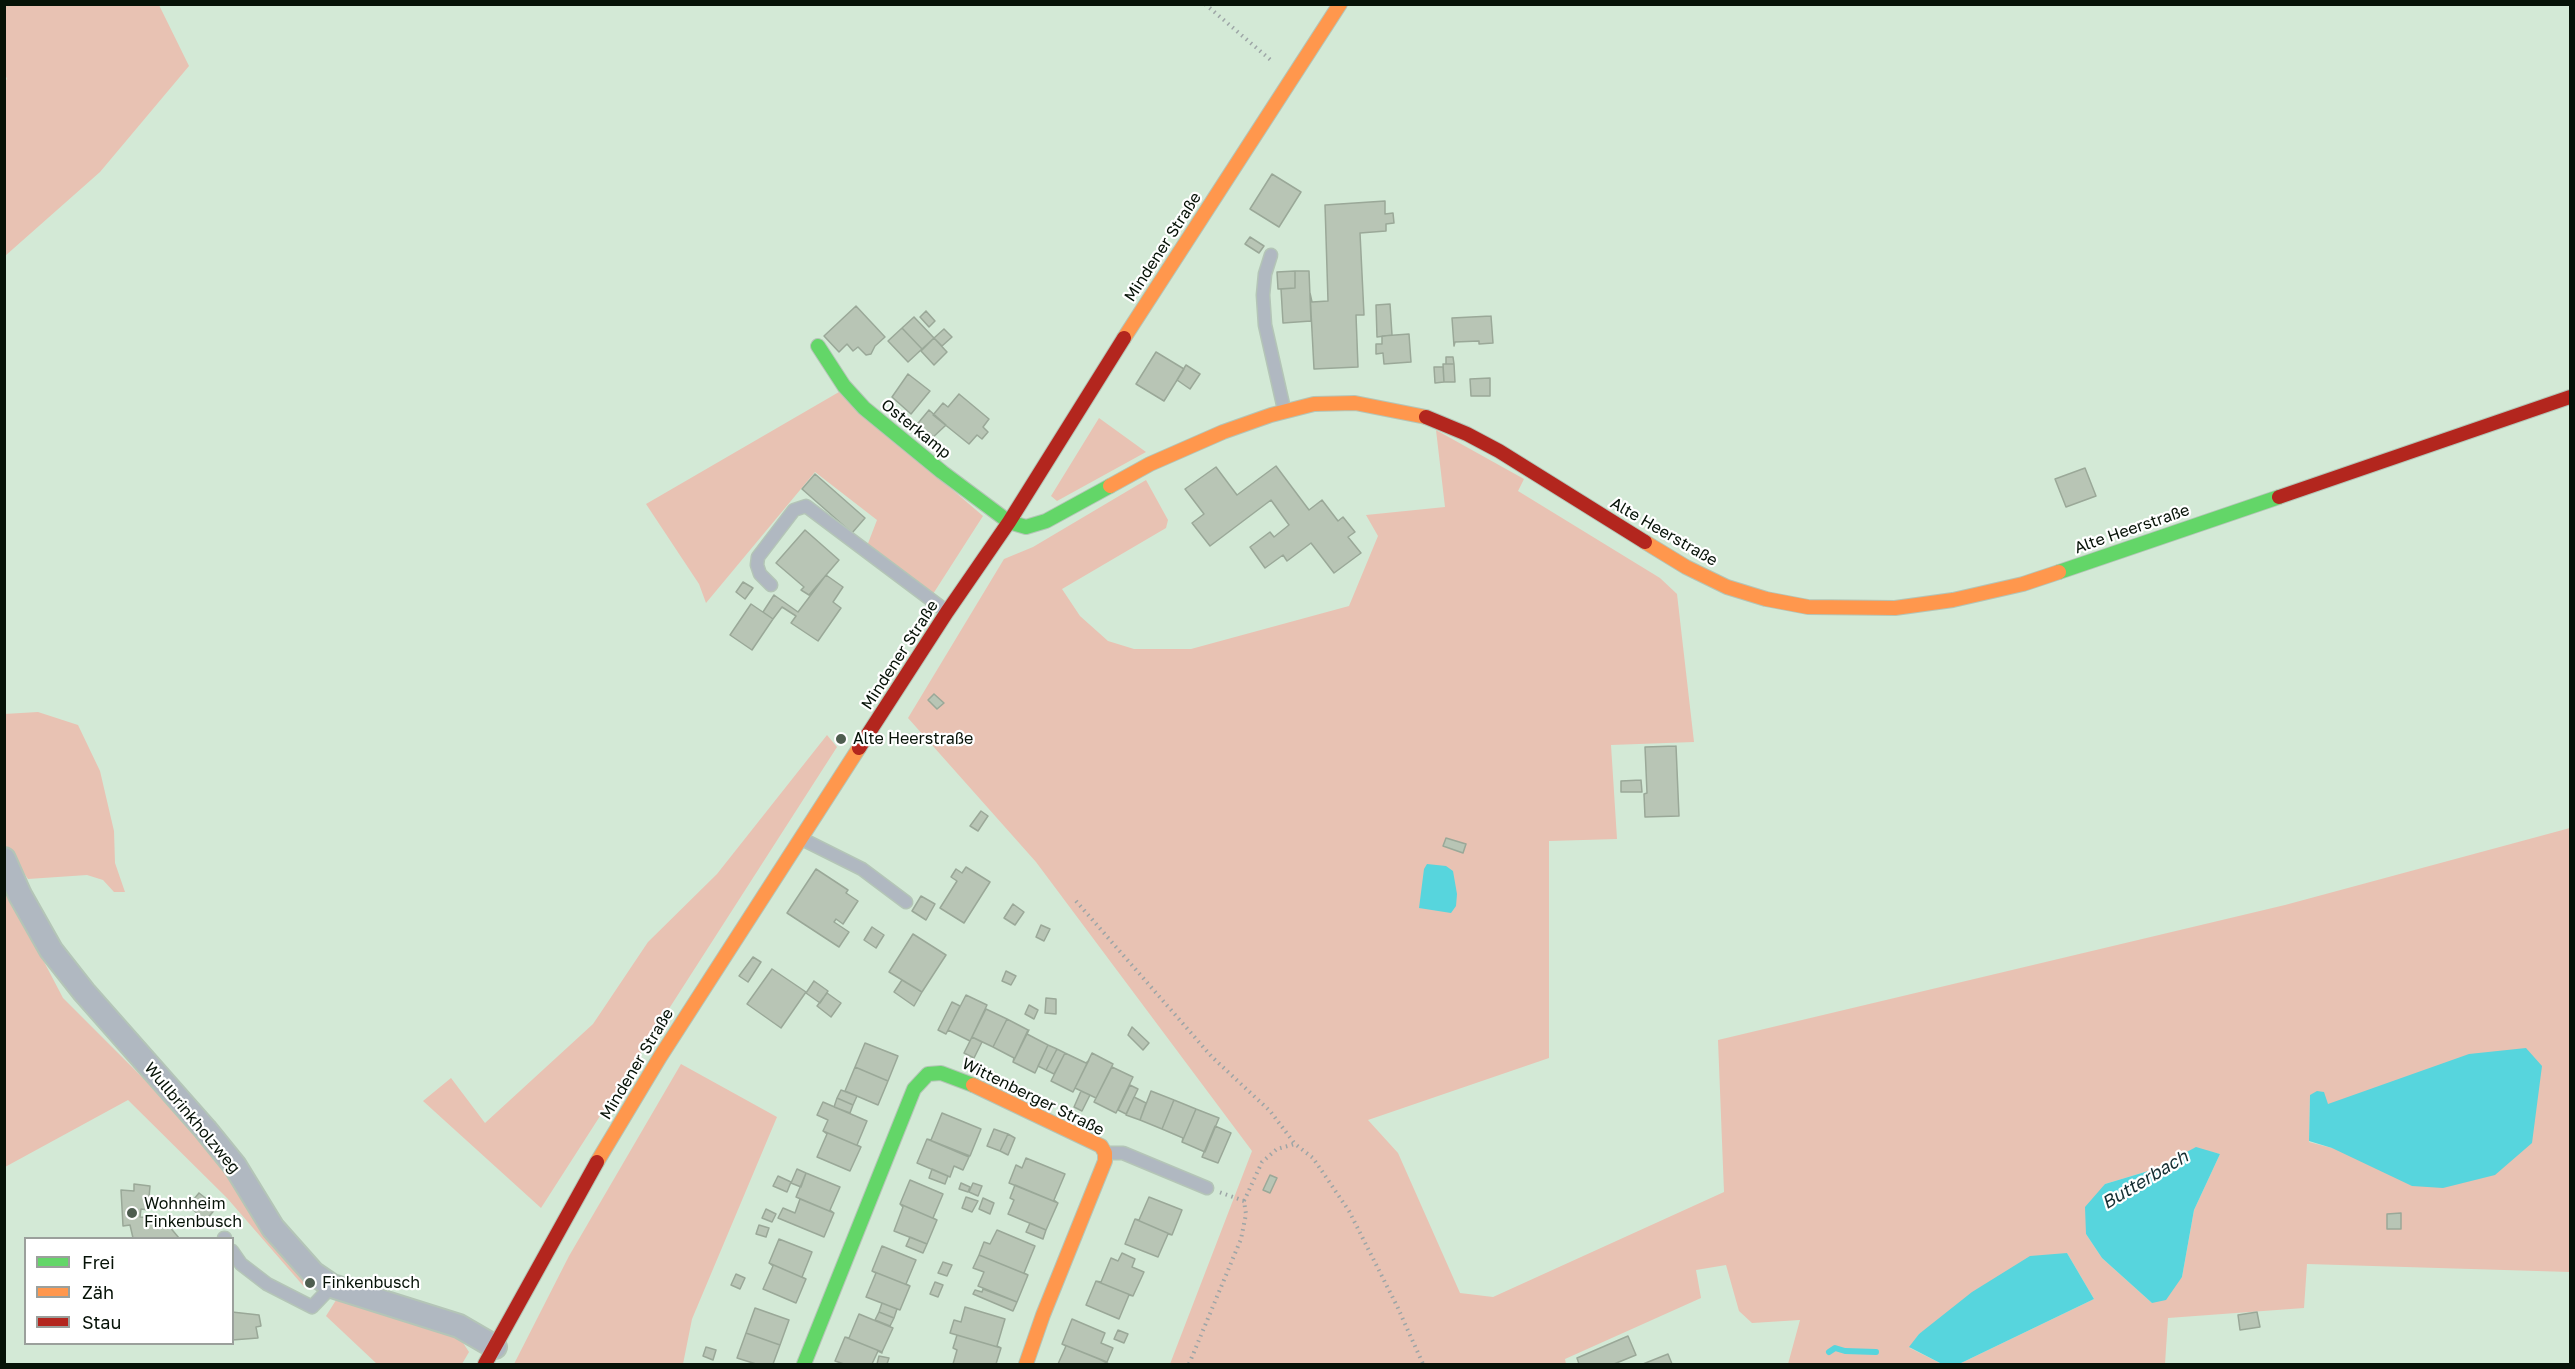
<!DOCTYPE html>
<meta charset="utf-8">
<style>
body{margin:0}
#map{position:relative;width:2575px;height:1369px;overflow:hidden;background:#d3e9d6;font-family:"Golos Text",sans-serif}
canvas{display:block}
.frame{position:absolute;inset:0;border:6px solid #061207;pointer-events:none}
.legend{position:absolute;left:24px;top:1237px;width:210px;height:108px;box-sizing:border-box;background:#fff;border:2px solid #9ba09c;margin:0;padding:8px 10px;list-style:none;font-size:18px;color:#061207}
.legend li{display:flex;align-items:center;gap:12px;height:30px}
.legend b{width:30px;border:2px solid #9ba09c}
</style>
<div id="map">
<canvas width="2575" height="1369"></canvas>
<div class="frame"></div>
<ul class="legend">
<li><b style="height:8px;background:#63d668"></b>Frei</li>
<li><b style="height:8px;background:#ff974d"></b>Zäh</li>
<li><b style="height:8px;background:#b3261e"></b>Stau</li>
</ul>
</div>
<script>
const c = document.querySelector('canvas').getContext('2d');
c.lineJoin = 'round';
function paint(path, color) {
  c.fillStyle = color;
  c.fill(path, 'evenodd');
}
function toPath(rows) {
  const path = new Path2D();
  for (const r of rows) {
    path.moveTo(r[0], r[1]);
    for (let i = 2; i < r.length; i += 2) path.lineTo(r[i], r[i + 1]);
  }
  return path;
}
function trace(path, color, width, dash) {
  c.strokeStyle = color;
  c.lineWidth = width;
  c.lineCap = dash ? 'butt' : 'round';
  c.setLineDash(dash || []);
  c.stroke(path);
}
function drawText(font, color, halo, rows, align = 'center') {
  c.font = font + ' "Golos Text",sans-serif';
  c.lineWidth = 4.5;
  c.setLineDash([]);
  c.textBaseline = 'middle';
  c.strokeStyle = halo;
  c.fillStyle = color;
  for (const [text, x, y, turn = 0] of rows) {
    c.save();
    c.translate(x, y);
    c.rotate((+turn || 0) * Math.PI / 180);
    c.textAlign = isNaN(turn) ? turn : align;
    if (halo) c.strokeText(text, 0, 0);
    c.fillText(text, 0, 0);
    c.restore();
  }
}
const green = toPath([
 [5,4,159,5,189,66,100,172,5,256,4,82,7,79,4,72],
 [839,392,983,516,933,594,867,546,877,520,815,472,706,603,699,584,646,504],
 [1099,418,1146,452,1057,501,1051,496],
 [1436,430,1524,479,1518,491,1660,578,1677,594,1694,742,1611,745,1617,839,1549,841,1549,1058,1368,1120,1398,1153,1460,1293,1493,1297,1724,1192,1718,1040,2285,905,2570,828,2570,1272,2307,1264,2304,1308,2168,1318,2165,1364,1959,1364,2094,1299,2067,1253,1919,1334,1910,1348,1942,1364,1788,1364,1800,1320,1752,1323,1739,1311,1726,1265,1696,1270,1701,1298,1565,1359,1566,1364,1170,1364,1252,1151,1036,862,908,718,1004,559,1033,547,1146,480,1168,520,1166,528,1062,589,1080,616,1108,641,1134,649,1191,649,1349,606,1378,536,1366,515,1445,507],
 [2323,1092,2327,1104,2332,1148,2309,1142,2310,1095],
 [2195,1148,2220,1154,2194,1210,2182,1277,2152,1303,2102,1258,2086,1234,2105,1184,2155,1169],
 [38,712,78,725,100,771,114,831,115,863,125,892,114,892,103,880,87,875,28,879,5,846,4,714],
 [827,735,837,747,541,1208,423,1101,451,1078,485,1123,593,1024,648,942,717,874],
 [8,893,63,998,152,1087,223,1164,256,1222,315,1288,306,1289,227,1198,128,1100,5,1167,4,894],
 [681,1064,777,1117,692,1319,683,1364,514,1364,569,1256],
 [338,1297,458,1335,469,1352,462,1364,377,1364,326,1316]
]);
const water = toPath([
 [1427,864,1446,866,1453,871,1457,894,1456,906,1451,913,1419,908,1424,869],
 [2526,1048,2542,1066,2532,1143,2495,1175,2443,1188,2412,1186,2332,1148,2309,1141,2310,1095,2317,1091,2324,1092,2328,1104,2469,1054],
 [2196,1147,2220,1154,2194,1210,2182,1277,2166,1300,2152,1303,2102,1258,2086,1234,2085,1207,2105,1184,2155,1169],
 [2067,1253,2094,1299,1959,1364,1942,1364,1909,1347,1919,1334,1972,1292,2030,1256]
]);
const stream = toPath([
 [1829,1352,1835,1348,1845,1351,1876,1352]
]);
const building = toPath([
 [1272,174,1301,192,1279,227,1250,209,1272,174],
 [1385,201,1385,214,1393,213,1394,223,1386,224,1386,231,1360,233,1364,315,1356,315,1358,367,1314,369,1310,293,1312,302,1328,301,1325,205,1385,201],
 [1250,237,1264,246,1259,253,1245,244,1250,237],
 [1295,271,1309,271,1311,321,1283,323,1281,289,1295,288,1295,271],
 [1295,271,1295,288,1278,289,1277,272,1295,271],
 [1390,304,1392,335,1377,337,1376,305,1390,304],
 [856,306,885,337,875,346,871,354,866,355,858,347,853,351,847,344,839,352,824,336,856,306],
 [926,311,935,321,929,327,920,317,926,311],
 [1491,316,1493,343,1479,344,1479,341,1455,342,1454,346,1452,318,1491,316],
 [914,317,934,338,922,349,902,328,914,317],
 [902,328,922,349,908,362,888,341,902,328],
 [944,329,952,337,942,346,934,338,944,329],
 [1409,334,1411,362,1384,364,1383,353,1376,354,1376,344,1382,344,1382,336,1409,334],
 [934,338,947,352,934,365,921,351,934,338],
 [1156,352,1184,369,1164,401,1136,384,1156,352],
 [1446,357,1453,357,1454,364,1446,364,1446,357],
 [1443,364,1454,364,1455,382,1444,382,1443,364],
 [1186,365,1200,374,1190,389,1177,380,1186,365],
 [1434,367,1443,367,1444,382,1435,383,1434,367],
 [908,374,930,391,911,414,892,397,908,374],
 [1490,378,1490,396,1471,396,1470,379,1490,378],
 [959,394,989,419,983,427,988,432,982,439,977,435,969,444,933,415,943,403,948,407,959,394],
 [929,410,946,425,929,441,914,428,929,410],
 [1276,466,1309,510,1322,500,1338,521,1343,517,1355,532,1348,537,1361,553,1334,573,1311,543,1287,561,1283,555,1265,568,1250,547,1270,532,1274,537,1289,525,1271,500,1210,546,1192,523,1204,514,1185,489,1216,467,1237,495,1276,466],
 [2085,468,2096,496,2066,507,2055,479,2085,468],
 [815,474,865,518,852,533,802,489,815,474],
 [805,530,839,560,809,595,801,590,804,587,776,563,805,530],
 [826,575,843,587,833,602,841,608,818,641,791,623,796,616,782,607,773,619,763,612,774,595,798,612,826,575],
 [743,582,753,588,745,599,736,592,743,582],
 [751,604,773,619,752,650,730,635,751,604],
 [934,694,944,703,937,709,928,700,934,694],
 [1676,746,1679,816,1645,817,1644,794,1647,793,1645,747,1676,746],
 [1641,780,1642,792,1621,792,1621,781,1641,780],
 [981,811,988,816,978,831,970,826,981,811],
 [1446,838,1466,844,1463,853,1443,846,1446,838],
 [966,867,990,882,964,923,940,908,957,881,951,877,956,869,962,873,966,867],
 [816,869,848,890,846,893,858,901,843,924,836,919,834,922,849,932,839,947,787,913,816,869],
 [921,896,935,904,926,920,912,911,921,896],
 [1013,904,1024,912,1015,925,1004,918,1013,904],
 [1041,925,1050,929,1044,941,1036,937,1041,925],
 [872,927,884,935,876,948,864,940,872,927],
 [913,934,946,955,922,992,889,972,913,934],
 [753,957,761,962,748,982,739,976,753,957],
 [772,969,806,992,781,1028,747,1004,772,969],
 [1006,971,1016,976,1011,985,1002,981,1006,971],
 [902,980,922,992,914,1006,894,992,902,980],
 [814,981,828,991,820,1003,806,993,814,981],
 [827,993,841,1003,831,1017,817,1006,827,993],
 [966,995,987,1005,970,1041,948,1030,966,995],
 [1046,998,1056,999,1056,1014,1045,1013,1046,998],
 [952,1002,960,1006,946,1034,938,1030,952,1002],
 [1029,1005,1038,1010,1034,1019,1025,1014,1029,1005],
 [986,1009,1007,1019,993,1047,972,1037,970,1041,986,1009],
 [1007,1019,1028,1030,1013,1062,1014,1058,993,1047,1007,1019],
 [1132,1027,1149,1043,1143,1050,1128,1035,1132,1027],
 [1029,1030,1027,1034,1048,1045,1035,1073,1013,1062,1029,1030],
 [972,1037,982,1042,974,1058,964,1053,972,1037],
 [865,1043,898,1056,888,1081,855,1067,865,1043],
 [1048,1045,1057,1049,1046,1070,1038,1066,1048,1045],
 [1057,1049,1065,1053,1054,1074,1046,1070,1057,1049],
 [1065,1053,1086,1063,1089,1060,1073,1092,1051,1081,1065,1053],
 [1092,1053,1113,1064,1094,1102,1096,1098,1075,1088,1073,1092,1092,1053],
 [855,1067,888,1081,878,1105,845,1091,855,1067],
 [1112,1067,1133,1077,1116,1113,1094,1102,1112,1067],
 [1130,1085,1138,1089,1126,1114,1118,1110,1130,1085],
 [841,1090,857,1096,853,1105,837,1098,841,1090],
 [1081,1091,1090,1095,1082,1111,1074,1107,1081,1091],
 [1151,1091,1174,1100,1162,1129,1140,1120,1151,1091],
 [1134,1097,1146,1103,1140,1120,1126,1115,1134,1097],
 [837,1098,853,1105,850,1113,834,1107,837,1098],
 [1174,1100,1196,1109,1182,1142,1183,1138,1162,1129,1174,1100],
 [823,1102,867,1121,857,1145,861,1147,823,1131,828,1120,817,1115,823,1102],
 [1196,1109,1219,1118,1205,1152,1182,1142,1196,1109],
 [942,1113,981,1129,970,1156,927,1139,931,1140,942,1113],
 [1215,1126,1231,1133,1218,1163,1202,1157,1215,1126],
 [994,1129,1008,1134,1000,1151,987,1146,994,1129],
 [823,1131,861,1147,850,1171,817,1157,827,1134,823,1131],
 [1008,1134,1015,1138,1008,1155,1000,1151,1008,1134],
 [927,1139,969,1157,963,1170,954,1166,950,1177,917,1163,927,1139],
 [1026,1158,1065,1174,1054,1200,1058,1203,1009,1183,1016,1165,1022,1168,1026,1158],
 [797,1169,806,1173,801,1187,791,1183,797,1169],
 [932,1169,948,1176,945,1184,929,1178,932,1169],
 [806,1173,840,1187,830,1210,834,1213,796,1197,806,1173],
 [1270,1175,1277,1178,1270,1193,1263,1190,1270,1175],
 [778,1176,791,1182,787,1192,773,1186,778,1176],
 [910,1180,943,1194,933,1218,937,1220,900,1204,910,1180],
 [961,1183,970,1187,968,1192,959,1189,961,1183],
 [973,1183,982,1186,978,1196,969,1192,973,1183],
 [134,1184,150,1186,148,1210,141,1209,140,1217,163,1219,179,1238,133,1238,130,1225,123,1226,121,1190,134,1191,134,1184],
 [1015,1185,1058,1203,1046,1230,1008,1214,1014,1200,1010,1198,1015,1185],
 [199,1193,217,1207,206,1220,188,1206,199,1193],
 [966,1197,978,1201,972,1212,962,1208,966,1197],
 [1149,1197,1182,1210,1172,1235,1135,1219,1139,1220,1149,1197],
 [983,1198,994,1203,990,1214,979,1209,983,1198],
 [800,1199,834,1213,824,1237,778,1218,783,1208,795,1213,800,1199],
 [900,1204,937,1220,927,1244,894,1231,903,1207,900,1204],
 [766,1209,776,1214,772,1222,762,1218,766,1209],
 [2401,1213,2401,1229,2387,1229,2387,1214,2401,1213],
 [1135,1219,1172,1235,1168,1234,1158,1257,1125,1244,1135,1219],
 [1030,1223,1046,1230,1043,1239,1026,1232,1030,1223],
 [759,1225,769,1228,766,1237,756,1234,759,1225],
 [997,1230,1035,1246,1024,1273,1028,1275,979,1255,984,1242,990,1244,997,1230],
 [910,1237,927,1244,923,1253,906,1246,910,1237],
 [779,1239,812,1252,802,1277,806,1279,769,1263,779,1239],
 [882,1246,916,1260,906,1284,910,1286,872,1271,882,1246],
 [1122,1253,1135,1259,1132,1267,1144,1272,1133,1296,1096,1281,1101,1282,1111,1258,1118,1261,1122,1253],
 [979,1255,1028,1275,1017,1302,978,1286,984,1272,973,1268,979,1255],
 [943,1262,952,1265,947,1276,938,1273,943,1262],
 [769,1263,806,1279,796,1303,763,1289,773,1266,769,1263],
 [872,1271,910,1286,900,1310,866,1297,876,1273,872,1271],
 [736,1274,745,1278,740,1289,731,1285,736,1274],
 [1096,1281,1133,1296,1129,1295,1119,1319,1086,1305,1096,1281],
 [935,1282,943,1285,938,1297,930,1294,935,1282],
 [983,1289,1017,1302,1013,1311,973,1294,975,1290,982,1292,983,1289],
 [882,1303,897,1309,894,1318,879,1312,882,1303],
 [965,1307,1005,1319,997,1346,1001,1348,950,1333,954,1320,961,1322,965,1307],
 [755,1308,789,1320,780,1345,746,1333,755,1308],
 [232,1312,259,1315,261,1326,256,1327,258,1338,232,1340,232,1312],
 [879,1312,894,1318,890,1326,875,1320,879,1312],
 [2257,1312,2260,1327,2240,1330,2238,1315,2257,1312],
 [859,1314,893,1328,882,1352,845,1337,849,1338,859,1314],
 [1072,1319,1105,1333,1101,1343,1113,1348,1107,1362,1062,1344,1072,1319],
 [1118,1330,1128,1334,1124,1343,1114,1339,1118,1330],
 [746,1333,780,1345,773,1364,756,1364,737,1358,746,1333],
 [957,1335,1001,1348,996,1364,953,1364,957,1350,953,1348,957,1335],
 [1628,1336,1636,1355,1614,1364,1579,1364,1577,1358,1628,1336],
 [845,1337,882,1352,882,1353,878,1351,872,1364,844,1364,835,1361,845,1337],
 [1062,1344,1099,1359,1109,1364,1058,1364,1066,1346,1062,1344],
 [706,1347,716,1350,713,1360,703,1356,706,1347],
 [1668,1354,1672,1364,1643,1364,1668,1354],
 [879,1356,889,1358,887,1364,877,1364,879,1356]
]);
const path = toPath([
 [1205,4,1273,62],
 [1076,901,1212,1057,1270,1111,1295,1144],
 [1244,1201,1262,1162,1277,1149,1295,1144,1313,1158,1349,1211,1397,1306,1423,1364],
 [1189,1364,1241,1239,1246,1214,1244,1201,1219,1192]
]);
const lane = toPath([
 [1271,255,1265,274,1263,295,1265,325,1284,409],
 [771,585,760,574,757,565,758,557,794,510,806,506,946,611],
 [802,839,862,869,906,902],
 [1106,1153,1123,1153,1207,1188],
 [224,1238,225,1238],
 [232,1251,241,1264,267,1284,312,1307,332,1286]
]);
const street = toPath([
 [4,859,20,895,51,950,84,992,205,1129,235,1166,273,1228,313,1273,332,1286,459,1326,495,1347]
]);
const fast = toPath([
 [818,346,844,386,864,408,942,472,1009,522,1026,527,1046,521,1110,486],
 [2059,572,2279,497],
 [804,1364,914,1089,928,1074,941,1073,973,1085]
]);
const slow = toPath([
 [1124,338,1340,4],
 [1110,486,1150,464,1223,432,1271,415,1314,404,1355,403,1426,417],
 [1645,542,1686,567,1727,587,1766,599,1808,607,1895,608,1953,600,2023,584,2059,572],
 [973,1085,1101,1146,1105,1153,1105,1161,1043,1315,1026,1364],
 [597,1162,660,1057,859,748]
]);
const jam = toPath([
 [1426,417,1467,434,1499,451,1645,542],
 [2279,497,2570,397],
 [859,748,947,612,1009,522,1124,338],
 [485,1364,597,1162]
]);
const markers = [
 [841,739,6,"#4e5d4f"],
 [132,1213,6,"#4e5d4f"],
 [310,1283,6,"#4e5d4f"]
];
const streetNames = [
 ["Mindener Straße",1163,247,-57],
 ["Osterkamp",916,429,39],
 ["Alte Heerstraße",2132,529,-19],
 ["Alte Heerstraße",1664,532,30],
 ["Mindener Straße",900,655,-57],
 ["Mindener Straße",637,1064,-59],
 ["Wittenberger Straße",1033,1097,26],
 ["Wullbrinkholzweg",192,1118,50]
];
const poiNames = [
 ["Alte Heerstraße",853,739],
 ["Wohnheim",144,1204],
 ["Finkenbusch",144,1222],
 ["Finkenbusch",322,1283]
];
const waterNames = [
 ["Butterbach",2145,1180,-31]
];
paint(green, '#e8c2b3');
paint(water, '#57d5dd');
trace(stream, '#57d5dd', 6);
paint(building, '#b8c5b5');
trace(building, '#9aa898', 1.5);
trace(lane, '#b4c5b7', 15);
trace(street, '#b4c5b7', 26);
trace(fast, '#b4c5b7', 16);
trace(slow, '#b4c5b7', 16);
trace(jam, '#b4c5b7', 16);
trace(path, '#9da5a6', 4, [1.5, 4.5]);
trace(lane, '#b0b8c1', 12);
trace(street, '#b0b8c1', 22);
trace(fast, '#63d668', 14);
trace(slow, '#ff974d', 14);
trace(jam, '#b3261e', 14);
for (const [x, y, r, color] of markers) {
  const dot = new Path2D();
  dot.arc(x, y, r, 0, 2 * Math.PI);
  c.fillStyle = color;
  c.fill(dot);
  trace(dot, '#fff', 2);
}
drawText('16px', '#061207', '#fff', streetNames);
drawText('16px', '#061207', '#fff', poiNames, 'left');
drawText('italic 18px', '#152e32', '#fff', waterNames);
</script>
